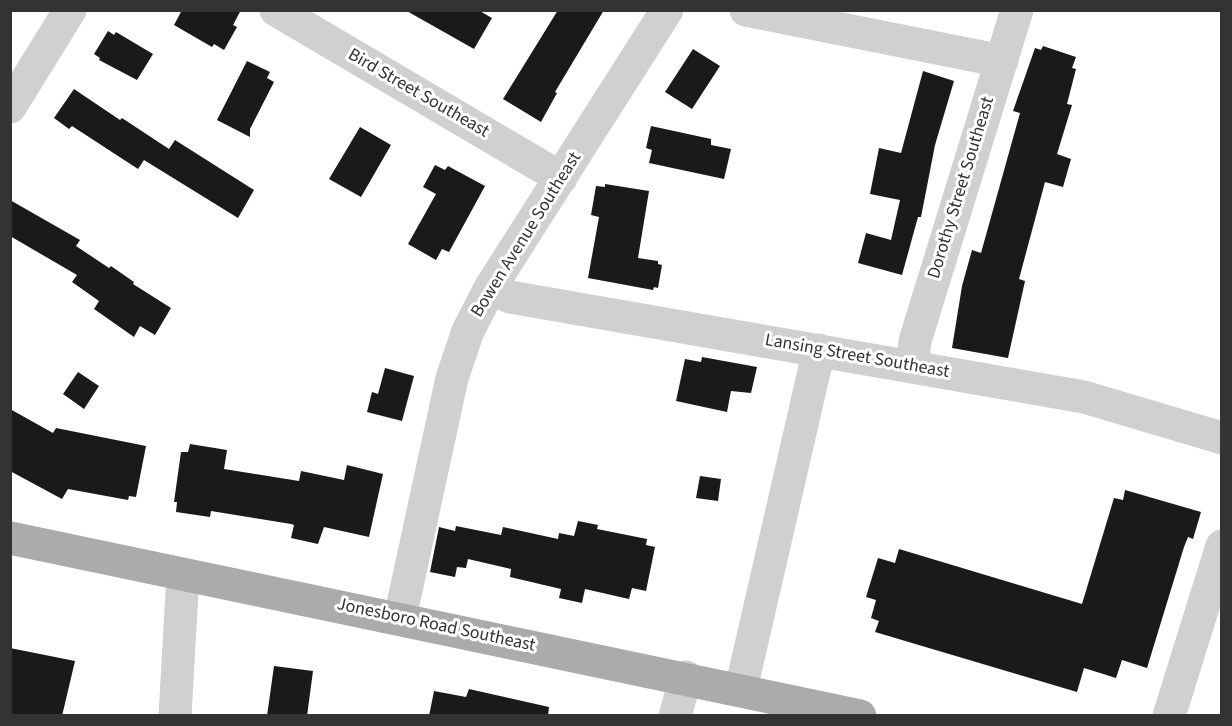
<!DOCTYPE html>
<style>
body{margin:0}
#map{position:relative;width:1232px;height:726px;overflow:hidden;background:#fff;font-family:"Source Sans 3",sans-serif}
canvas{display:block}
.frame{position:absolute;inset:0;border:12px solid #333;pointer-events:none}
</style>
<div id="map">
<canvas width="1232" height="726"></canvas>
<div class="frame"></div>
</div>
<script>
const c = document.querySelector('canvas').getContext('2d');
c.lineJoin = 'round';
function paint(path, color) {
  c.fillStyle = color;
  c.fill(path, 'evenodd');
}
function toPath(rows) {
  const path = new Path2D();
  for (const r of rows) {
    path.moveTo(r[0], r[1]);
    for (let i = 2; i < r.length; i += 2) path.lineTo(r[i], r[i + 1]);
  }
  return path;
}
function trace(path, color, width, dash) {
  c.strokeStyle = color;
  c.lineWidth = width;
  c.lineCap = dash ? 'butt' : 'round';
  c.setLineDash(dash || []);
  c.stroke(path);
}
function drawText(font, color, halo, rows, align = 'center') {
  c.font = font + ' "Source Sans 3",sans-serif';
  c.lineWidth = 6;
  c.setLineDash([]);
  c.textBaseline = 'middle';
  c.strokeStyle = halo;
  c.fillStyle = color;
  for (const [text, x, y, turn = 0] of rows) {
    c.save();
    c.translate(x, y);
    c.rotate((+turn || 0) * Math.PI / 180);
    c.textAlign = isNaN(turn) ? turn : align;
    if (halo) c.strokeText(text, 0, 0);
    c.fillText(text, 0, 0);
    c.restore();
  }
}
const building = toPath([
 [182,10,241,10,233,25,237,27,224,50,214,44,212,47,174,25],
 [405,10,478,10,492,18,474,49],
 [558,10,604,10,555,92,557,93,541,122,503,99],
 [108,31,114,35,116,32,153,54,137,80,99,60,100,58,94,54],
 [1043,46,1076,57,1072,68,1076,69,1067,104,1072,105,1057,154,1071,159,1063,187,1045,182,1019,279,1025,281,1008,358,952,348,962,286,972,250,981,253,1020,113,1013,111,1035,48,1041,50],
 [693,49,720,66,692,109,665,92],
 [247,61,270,72,267,78,274,82,250,129,250,137,217,120],
 [923,71,954,81,935,145,921,217,918,217,902,275,858,263,866,233,891,240,900,200,870,194,879,148,901,153],
 [74,89,120,120,122,118,169,149,175,140,254,190,238,218,144,160,138,169,72,126,69,129,54,118],
 [651,126,711,139,711,145,731,149,724,179,649,163,652,150,646,148],
 [360,127,391,145,361,197,329,179],
 [435,165,445,170,448,166,485,186,449,252,442,249,436,260,408,244,436,194,423,187],
 [605,184,649,191,638,258,658,261,658,264,662,265,658,288,654,287,653,290,588,278,599,217,591,215,596,186,605,187],
 [10,200,80,240,76,246,109,268,111,266,134,282,133,284,171,308,155,335,140,326,134,337,94,309,99,301,72,282,77,275,10,236],
 [702,357,757,367,751,393,731,391,727,412,676,401,685,359,701,362],
 [385,368,414,376,402,421,367,412,372,392,378,394],
 [78,372,99,386,84,409,63,394],
 [10,409,53,433,56,428,146,446,136,497,129,496,128,500,68,489,62,499,10,471],
 [190,444,227,450,224,469,299,481,301,471,344,480,347,465,383,474,369,537,324,527,318,544,291,538,294,525,291,524,211,511,210,517,176,512,177,502,174,502,181,452,188,452],
 [700,476,721,479,718,501,696,498],
 [1125,490,1201,512,1193,539,1188,537,1184,547,1147,668,1122,660,1116,678,1084,668,1077,692,875,632,879,621,871,618,876,600,866,597,878,558,895,563,899,549,1082,604,1114,498,1123,500],
 [578,521,598,525,597,529,647,539,646,545,655,547,646,591,632,588,629,599,585,589,582,603,559,598,561,589,510,577,511,569,468,559,466,568,457,567,455,577,430,572,439,527,455,531,456,526,501,535,503,527,558,539,559,533,574,536],
 [10,648,75,661,62,716,10,716],
 [274,666,313,671,307,716,267,716],
 [469,689,549,707,548,716,429,716,434,691,466,697]
]);
const minor = toPath([
 [276,10,561,178],
 [746,10,1002,61],
 [10,107,70,10],
 [490,288,510,297,1084,397,1222,438],
 [912,366,915,341,1017,10],
 [400,618,452,378,468,331,490,288,667,10],
 [741,689,819,350],
 [175,716,183,574],
 [675,716,686,677],
 [1169,716,1222,546]
]);
const major = toPath([
 [10,538,860,716]
]);
const streetNames = [
 ["Bird Street Southeast",418,94,30],
 ["Dorothy Street Southeast",962,188,-73],
 ["Bowen Avenue Southeast",527,235,-58],
 ["Lansing Street Southeast",857,357,10],
 ["Jonesboro Road Southeast",436,626,12]
];
paint(building, '#1a1a1a');
trace(minor, '#d0d0d0', 33);
trace(major, '#ababab', 33);
drawText('18px', '#333', '#fff', streetNames);
</script>
